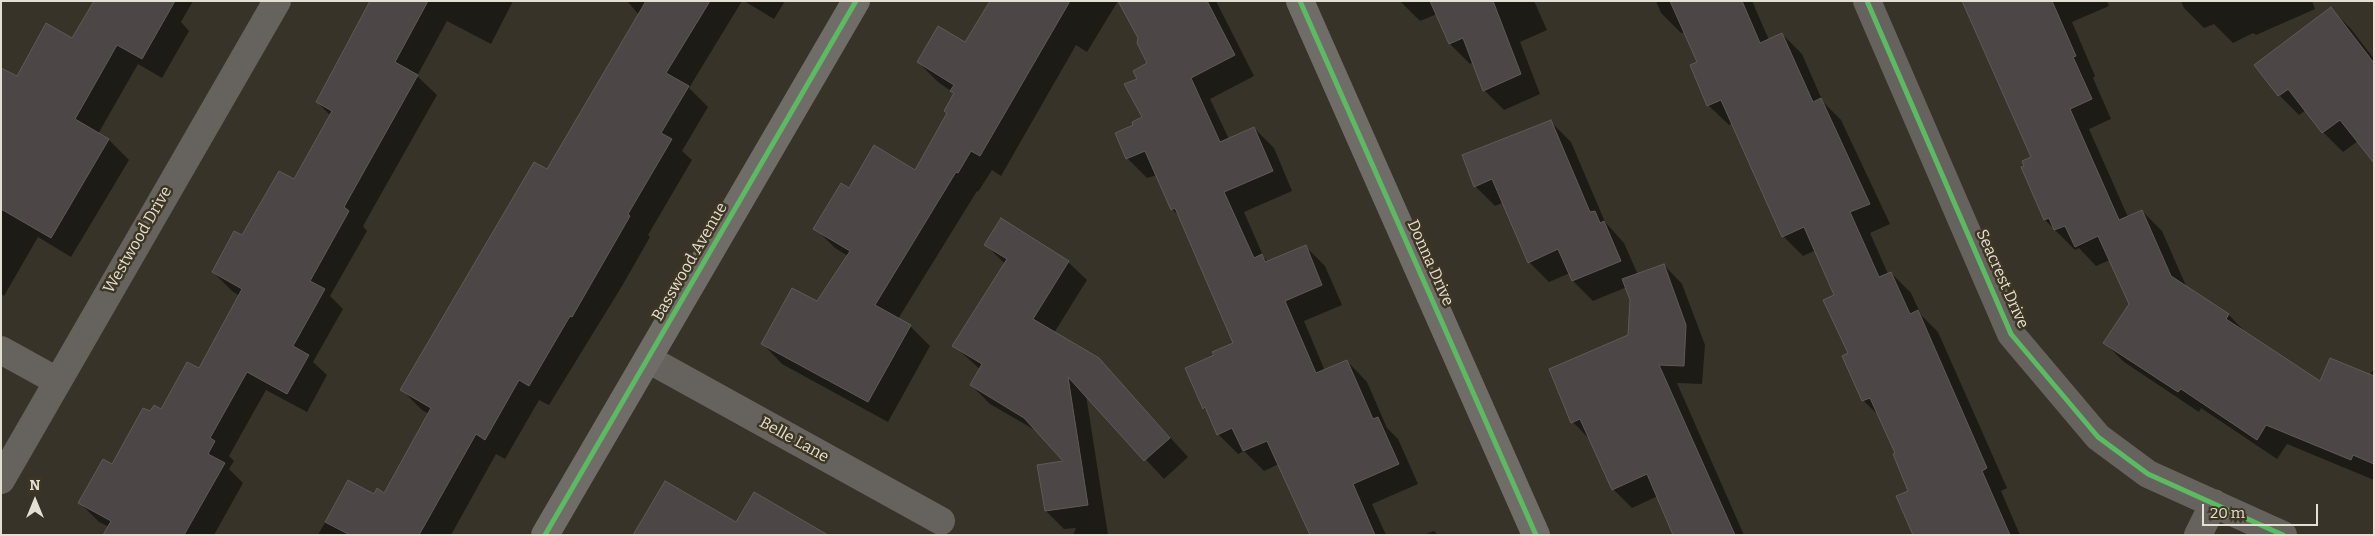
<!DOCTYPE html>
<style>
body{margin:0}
#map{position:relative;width:2375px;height:536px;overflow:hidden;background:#383329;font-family:Bitter,serif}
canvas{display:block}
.frame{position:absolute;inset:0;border:2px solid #e3dfd3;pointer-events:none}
.north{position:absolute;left:10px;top:476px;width:50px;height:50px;-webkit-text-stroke:4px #3e3623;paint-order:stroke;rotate:0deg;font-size:14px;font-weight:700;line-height:20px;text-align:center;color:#e3dfd3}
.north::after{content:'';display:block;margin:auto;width:18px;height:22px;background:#e3dfd3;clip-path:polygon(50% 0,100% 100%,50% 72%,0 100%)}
.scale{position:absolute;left:2202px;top:504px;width:116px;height:22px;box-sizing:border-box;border:2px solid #e3dfd3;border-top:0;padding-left:6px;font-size:15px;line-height:18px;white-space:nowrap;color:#e3dfd3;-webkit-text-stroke:4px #3e3623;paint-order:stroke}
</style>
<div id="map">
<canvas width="2375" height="536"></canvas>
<div class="frame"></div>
<div class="north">N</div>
<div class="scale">20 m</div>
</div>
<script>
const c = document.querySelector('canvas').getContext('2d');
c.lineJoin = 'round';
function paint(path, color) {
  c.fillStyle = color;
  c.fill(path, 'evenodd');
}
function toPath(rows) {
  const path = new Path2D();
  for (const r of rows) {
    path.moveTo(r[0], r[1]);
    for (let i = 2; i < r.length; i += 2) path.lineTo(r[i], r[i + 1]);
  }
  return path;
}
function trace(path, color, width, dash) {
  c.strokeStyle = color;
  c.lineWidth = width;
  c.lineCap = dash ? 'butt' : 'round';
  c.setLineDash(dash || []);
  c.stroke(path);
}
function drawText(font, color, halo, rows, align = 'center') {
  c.font = font + ' Bitter,serif';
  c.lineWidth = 5;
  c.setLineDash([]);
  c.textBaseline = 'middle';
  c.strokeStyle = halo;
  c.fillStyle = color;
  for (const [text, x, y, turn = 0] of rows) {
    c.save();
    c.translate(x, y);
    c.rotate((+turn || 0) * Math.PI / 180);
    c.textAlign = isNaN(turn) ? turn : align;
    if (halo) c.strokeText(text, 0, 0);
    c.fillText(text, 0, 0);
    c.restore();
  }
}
const shadow = toPath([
 [95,1,193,1,181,22,189,31,162,78,138,64,98,134,109,140,129,160,71,257,38,237,4,296,1,294,1,69,17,78,73,39],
 [371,1,513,1,491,44,447,21,417,76,437,95,363,226,367,231,330,296,343,309,313,362,327,375,307,412,266,390,229,456,234,461,229,469,243,483,214,535,104,535,109,527,99,522,80,503,113,466,150,413,161,411,199,370,240,296,232,291,213,272,294,181,331,116,317,102],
 [627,1,742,1,689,88,708,107,682,151,692,160,648,235,650,237,622,286,549,405,539,400,505,459,496,454,451,535,318,535,348,482,374,496,384,494,429,414,422,410,402,390,547,171,639,15],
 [744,1,785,1,774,19],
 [991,1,1118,1,1087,52,1076,45,1001,176,992,170,978,192,977,191,898,319,910,326,930,346,888,422,782,364,762,343,818,303,848,256,835,248,815,228,849,190,915,172,948,113,955,94,938,82,918,62,966,44],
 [1120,1,1216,1,1254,76,1210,99,1229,139,1254,128,1274,148,1292,191,1244,212,1264,258,1268,262,1305,246,1325,266,1342,305,1304,321,1325,371,1347,361,1367,382,1387,428,1398,439,1418,484,1372,504,1386,535,1311,535,1279,464,1264,471,1244,451,1238,454,1218,434,1209,413,1204,408,1216,355,1235,343,1180,217,1172,209,1157,175,1147,178,1127,158,1134,126,1144,118,1138,79,1149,64,1140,38],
 [1400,1,1534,1,1547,30,1520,42,1540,94,1504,110,1484,90,1473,62,1470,64,1450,44,1437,14,1420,21],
 [1656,1,1752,1,1769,40,1782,34,1802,54,1823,102,1841,120,1890,224,1870,233,1888,274,1891,273,1911,293,1921,315,1938,332,2007,488,2001,491,2020,535,1915,535,1910,491,1897,454,1880,417,1863,400,1835,296,1816,250,1803,256,1783,236,1733,123,1729,125,1708,105,1698,63,1685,32,1681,33,1661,13],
 [1965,1,2107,1,2109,6,2072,22,2095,76,2093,78,2111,119,2089,129,2128,217,2142,211,2162,231,2187,288,2229,315,2248,335,2321,383,2370,376,2372,371,2374,371,2374,480,2287,444,2277,459,2201,408,2199,412,2124,362,2104,342,2130,304,2110,260,2096,266,2079,248,2075,250,2045,220,2023,168,2032,158],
 [2181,1,2312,1,2315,9,2256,35,2253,33,2233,43,2214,24,2204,28,2184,8],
 [2331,9,2351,29,2374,59,2374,161,2358,141,2343,152,2323,132,2306,110,2299,115,2280,96,2294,86,2292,84,2280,93,2280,96,2256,65],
 [1551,122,1571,142,1605,222,1624,243,1638,275,1664,265,1682,284,1705,345,1702,384,1677,383,1744,535,1674,535,1658,496,1632,508,1613,489,1592,442,1573,422,1630,336,1631,300,1627,287,1593,301,1573,281,1570,273,1549,282,1529,262,1504,202,1495,206,1475,186],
 [986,245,1068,262,1087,280,1054,333,1098,359,1188,457,1164,479,1086,395,1108,535,1073,535,1076,528,1064,529,1046,511,1065,462,1040,433,990,404,971,385,981,370,954,346,1005,264],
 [1434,531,1438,535,1424,535]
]);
const building = toPath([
 [94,1,175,1,142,59,117,45,75,119,109,139,51,238,1,209,1,68,17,76,46,23,72,38,94,1],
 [370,1,428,1,395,62,418,75,344,207,349,211,310,281,325,289,293,346,309,355,287,394,247,372,210,438,215,441,208,454,225,463,184,535,103,535,111,521,78,503,103,459,112,464,143,408,150,411,154,405,161,409,187,362,199,368,242,289,212,272,234,231,242,235,279,171,294,179,332,111,316,102,370,1],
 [646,1,710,1,666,73,689,86,661,133,672,139,628,214,630,216,572,317,570,316,529,386,519,380,485,440,476,434,419,535,350,535,325,522,348,480,374,494,377,488,384,493,431,408,400,390,534,162,547,169,646,1],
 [990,1,1070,1,980,156,971,151,958,173,956,172,875,305,911,325,868,402,761,344,792,288,817,301,850,251,813,229,841,183,849,188,874,145,915,170,947,113,944,111,954,93,950,91,954,85,917,62,938,26,965,42,990,1],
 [1118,1,1207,1,1235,55,1191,78,1220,142,1254,127,1273,171,1224,192,1254,258,1262,254,1265,262,1306,245,1322,285,1285,301,1316,373,1347,360,1373,419,1378,417,1399,464,1353,484,1375,535,1310,535,1267,441,1243,451,1232,428,1217,435,1205,407,1203,409,1185,368,1214,355,1212,352,1233,343,1175,208,1171,210,1145,151,1126,159,1115,133,1133,125,1132,122,1142,117,1124,84,1137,79,1133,71,1147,63,1137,43,1138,38,1118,1],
 [1430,1,1493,1,1521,74,1483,91,1463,38,1449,44,1430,1],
 [1670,1,1742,1,1760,43,1782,33,1813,102,1821,98,1870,204,1850,212,1879,277,1891,272,1910,314,1918,310,1987,468,1982,471,2010,535,1913,535,1896,496,1908,491,1893,454,1895,453,1870,398,1862,401,1842,356,1848,353,1823,300,1834,295,1804,227,1782,237,1721,100,1707,106,1690,65,1697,62,1670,1],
 [1962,1,2052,1,2076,56,2073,57,2092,99,2070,109,2119,220,2142,210,2171,276,2229,314,2226,319,2320,381,2330,358,2374,376,2374,464,2353,455,2351,460,2266,425,2257,440,2181,389,2178,392,2103,343,2129,304,2098,236,2075,247,2065,226,2054,230,2049,218,2044,220,2021,167,2024,166,2022,161,2031,157,1962,1],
 [2331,7,2374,63,2374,163,2340,120,2322,133,2288,89,2278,96,2254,65,2331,7],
 [1551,120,1590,212,1595,211,1600,223,1604,221,1621,261,1572,281,1558,249,1528,263,1492,179,1474,187,1462,155,1551,120],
 [1001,218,1069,261,1033,319,1099,358,1170,438,1144,461,1068,377,1088,505,1045,511,1037,465,1063,461,1024,418,970,385,982,364,952,346,1007,259,984,245,1001,218],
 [1664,264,1686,325,1684,366,1659,365,1735,535,1673,535,1647,474,1612,490,1580,419,1571,423,1549,369,1628,335,1630,300,1622,279,1664,264],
 [665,481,736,522,754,492,828,535,633,535,665,481]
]);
const street = toPath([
 [1867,1,2011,334,2098,437,2148,474,2283,535],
 [1,350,57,381],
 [648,359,941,521],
 [1,480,277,1],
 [2198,535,2214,503]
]);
const secondary = toPath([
 [1300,1,1536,535],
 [545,535,856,1]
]);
const cycleway = toPath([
 [1300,1,1536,535],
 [1867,1,2011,334,2098,437,2148,474,2283,535],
 [545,535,856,1]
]);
const streetNames = [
 ["Westwood Drive",138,240,-60],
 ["Basswood Avenue",690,262,-60],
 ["Donna Drive",1430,263,66],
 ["Seacrest Drive",2002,279,66],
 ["Belle Lane",794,440,29]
];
paint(shadow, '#0007');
paint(building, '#4c4746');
trace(building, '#5f5a58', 1);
trace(street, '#66635f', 28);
trace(secondary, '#706d69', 28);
trace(cycleway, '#5cba63', 5);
drawText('16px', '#e3dfd3', '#3e3623', streetNames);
</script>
